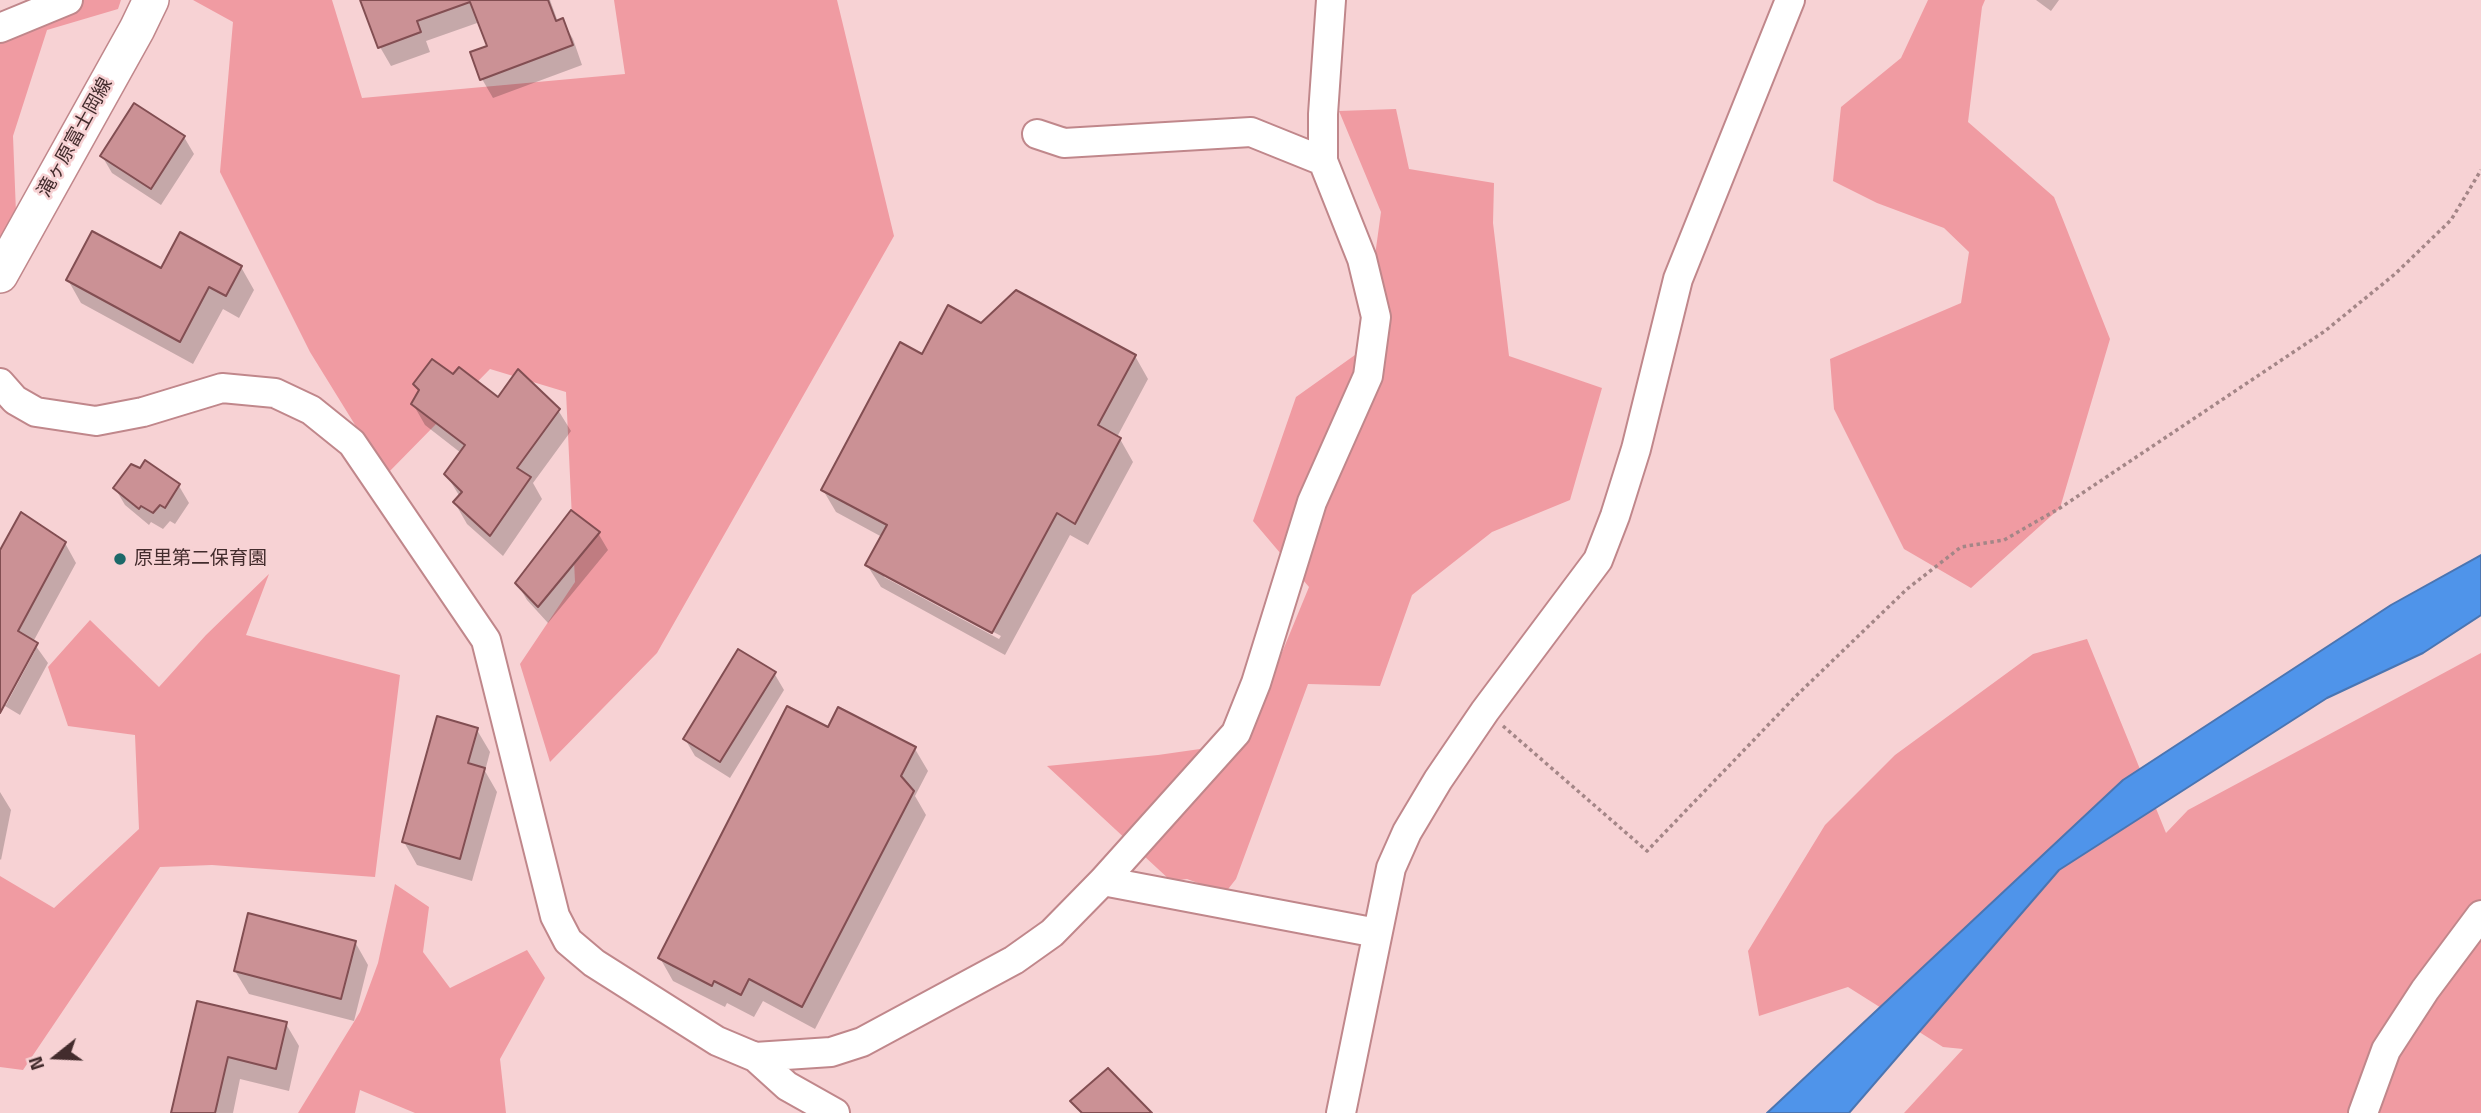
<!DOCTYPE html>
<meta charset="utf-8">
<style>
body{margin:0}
#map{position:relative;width:2481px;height:1113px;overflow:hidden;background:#f7d2d4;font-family:"Titillium Web",sans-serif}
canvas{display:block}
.north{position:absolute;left:21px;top:1022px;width:70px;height:70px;-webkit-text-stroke:5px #f7d2d4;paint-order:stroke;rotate:252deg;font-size:19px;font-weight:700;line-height:28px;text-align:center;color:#432c2d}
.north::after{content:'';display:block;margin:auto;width:24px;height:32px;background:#432c2d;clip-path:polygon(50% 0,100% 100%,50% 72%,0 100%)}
</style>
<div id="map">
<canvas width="2481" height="1113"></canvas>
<div class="north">N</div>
</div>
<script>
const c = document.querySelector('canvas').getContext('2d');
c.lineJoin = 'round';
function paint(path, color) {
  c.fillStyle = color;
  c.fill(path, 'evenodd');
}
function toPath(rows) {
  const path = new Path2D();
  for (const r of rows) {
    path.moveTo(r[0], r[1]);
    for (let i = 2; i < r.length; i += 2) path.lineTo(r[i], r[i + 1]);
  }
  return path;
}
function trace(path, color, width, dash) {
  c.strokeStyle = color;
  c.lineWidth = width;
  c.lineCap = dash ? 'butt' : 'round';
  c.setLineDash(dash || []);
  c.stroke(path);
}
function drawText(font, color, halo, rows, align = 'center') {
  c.font = font + ' "Titillium Web","Noto Sans JP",sans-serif';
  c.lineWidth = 5;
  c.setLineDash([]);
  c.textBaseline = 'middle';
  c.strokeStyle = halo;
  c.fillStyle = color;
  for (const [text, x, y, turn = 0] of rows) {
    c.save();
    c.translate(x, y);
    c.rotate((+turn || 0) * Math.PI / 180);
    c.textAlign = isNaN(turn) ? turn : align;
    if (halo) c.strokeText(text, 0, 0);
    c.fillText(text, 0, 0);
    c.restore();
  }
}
const green = toPath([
 [26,0,121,0,118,9,47,30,13,136,16,213,0,242,0,31,22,10],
 [193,0,332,0,362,98,625,74,614,0,837,0,894,236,657,653,550,762,520,664,575,582,566,392,490,369,386,475,310,352,220,172,233,22],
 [1928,0,1985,0,1982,7,1968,122,2054,197,2110,339,2060,508,1971,588,1904,549,1834,409,1830,359,1961,303,1969,252,1944,228,1877,203,1833,181,1841,107,1901,58],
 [1396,109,1409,169,1494,183,1493,223,1509,356,1602,388,1570,500,1492,532,1412,595,1380,686,1308,684,1236,879,1225,893,1187,879,1171,881,1047,766,1158,755,1242,743,1262,701,1309,587,1253,521,1296,397,1362,350,1381,212,1339,111],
 [269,574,246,635,400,675,375,877,212,865,160,867,23,1070,0,1067,0,876,54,908,139,829,135,735,68,726,48,667,90,620,159,687,206,635],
 [2087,639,2166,833,2188,810,2481,653,2481,1113,1904,1113,1963,1049,1943,1047,1848,987,1759,1016,1748,951,1825,825,1895,755,2033,654],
 [395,884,429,907,423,952,450,988,527,950,545,978,500,1059,506,1113,415,1113,360,1090,355,1113,298,1113,360,1012,378,963]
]);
const water = toPath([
 [2481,555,2481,615,2423,653,2327,698,2059,870,1849,1113,1767,1113,2123,780,2391,605,2481,555]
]);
const shadow = toPath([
 [372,0,550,0,558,22,562,20,573,39,582,65,493,98,482,79,489,47,480,22,426,41,430,52,391,66,380,47],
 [2036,0,2059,0,2051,11],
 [184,137,194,154,161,205,112,173,102,156],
 [241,267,254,290,239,318,223,309,193,364,81,303,68,280,161,270],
 [981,326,1135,356,1148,379,1117,437,1120,439,1133,462,1088,545,1070,535,1005,655,881,587,867,565,882,537,836,512,823,490,922,357],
 [884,573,1001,636,999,639,884,577],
 [453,376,499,400,558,410,571,431,533,483,542,499,503,556,467,524,455,503,460,497,446,474,461,453,425,425,413,404],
 [179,486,189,503,175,524,170,521,163,529,151,522,149,525,125,505,115,488],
 [598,533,608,550,548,623,527,600,517,583],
 [65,543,76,563,33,642,48,663,20,715,0,703,0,554],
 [31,651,35,651,6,705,3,703],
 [774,673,784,690,730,778,695,756,685,739],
 [828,729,915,749,928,771,915,796,926,815,815,1029,763,1001,754,1017,727,1003,725,1007,673,981,660,958],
 [477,730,490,752,485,771,497,792,472,881,417,865,404,842],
 [0,792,11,810,1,860,0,859],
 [355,942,368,965,354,1021,249,994,235,971],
 [199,1003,286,1024,299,1046,289,1091,240,1079,233,1113,173,1113]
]);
const building = toPath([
 [360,0,548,0,556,21,563,18,573,45,480,80,470,52,487,46,470,2,417,21,421,32,378,48,360,0],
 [134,103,185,136,151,189,100,156,134,103],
 [92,231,161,268,180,232,242,266,226,296,209,287,180,342,66,280,92,231],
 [1016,290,1136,355,1098,425,1121,438,1075,524,1057,513,992,633,865,565,887,525,821,490,900,342,922,354,948,305,981,323,1016,290],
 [432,359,453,374,459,367,498,397,518,369,560,409,517,468,531,477,490,536,453,502,462,492,444,474,465,445,411,404,419,390,413,384,432,359],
 [145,460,180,484,165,508,160,505,153,513,141,506,139,509,113,488,131,464,140,468,145,460],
 [571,510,600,532,538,607,515,583,571,510],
 [21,512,66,542,18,631,38,643,0,713,0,550,21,512],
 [738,649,776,672,720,762,683,739,738,649],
 [787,706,828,727,838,707,916,747,901,776,914,791,802,1007,749,979,741,995,714,981,712,986,658,958,787,706],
 [437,716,478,728,468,763,485,768,460,859,402,842,437,716],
 [248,913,356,941,341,999,234,971,248,913],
 [197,1001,287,1022,276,1069,228,1057,215,1113,171,1113,197,1001],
 [1108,1068,1152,1113,1082,1113,1070,1101,1108,1068]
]);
const path = toPath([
 [1503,726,1647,851,1797,695,1907,589,1961,547,2004,540,2060,508,2325,331,2395,274,2451,220,2481,170]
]);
const minor = toPath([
 [0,28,68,0],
 [1323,161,1323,114,1331,0],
 [0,383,15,400,36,412,96,421,143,412,222,388,275,393,311,410,352,443,486,640,555,916,568,941,594,963,717,1041,755,1057,831,1052,862,1042,1014,960,1052,933,1103,881,1236,733,1256,683,1312,502,1368,376,1376,317,1362,259,1323,161,1251,132,1064,143,1037,134],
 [1103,881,1377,933],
 [755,1057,787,1086,835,1113],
 [1341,1113,1391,868,1407,832,1438,780,1485,711,1598,560,1615,516,1636,449,1678,279,1790,0],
 [2363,1113,2386,1050,2425,990,2481,915]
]);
const major = toPath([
 [0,275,137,29,151,0]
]);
const markers = [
 [120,559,7,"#1c6969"]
];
const streetNames = [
 ["滝ヶ原富士岡線",76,138,-61]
];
const poiNames = [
 ["原里第二保育園",134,559]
];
paint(green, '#f09ba2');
paint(water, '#4f94ea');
trace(water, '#4b75b1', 2);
paint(shadow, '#0003');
paint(building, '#cb9195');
trace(building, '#824e52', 2);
trace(minor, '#c0878b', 32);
trace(major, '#c0878b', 38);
trace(path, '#a48687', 3.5, [3.5, 3.5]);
trace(minor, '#fff', 28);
trace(major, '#fff', 35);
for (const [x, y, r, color] of markers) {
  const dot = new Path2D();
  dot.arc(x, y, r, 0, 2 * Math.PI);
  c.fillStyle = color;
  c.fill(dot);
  trace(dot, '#f7d2d4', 2.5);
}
drawText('19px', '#432c2d', '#f7d2d4', streetNames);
drawText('19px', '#432c2d', '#f7d2d4', poiNames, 'left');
</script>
